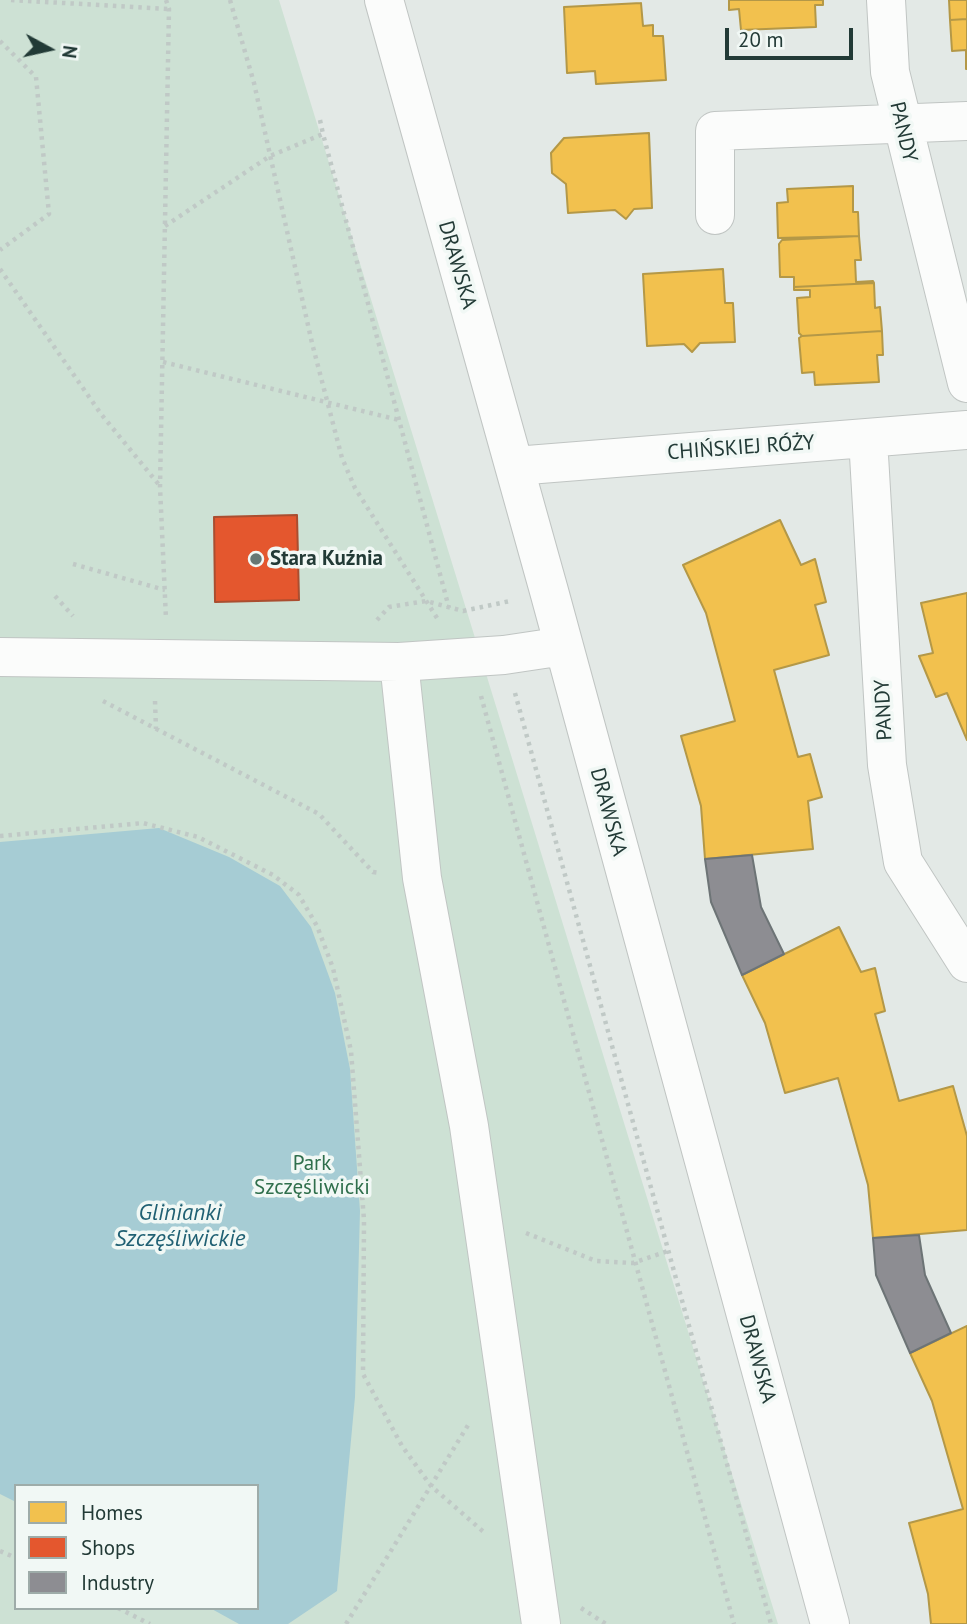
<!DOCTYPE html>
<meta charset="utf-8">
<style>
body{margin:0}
#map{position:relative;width:967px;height:1624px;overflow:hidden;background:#e3e9e6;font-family:"PT Sans",sans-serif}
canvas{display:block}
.legend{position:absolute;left:14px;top:1484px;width:245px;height:126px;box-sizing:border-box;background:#f1f8f5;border:2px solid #9eaca9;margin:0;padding:9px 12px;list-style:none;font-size:21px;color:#223a36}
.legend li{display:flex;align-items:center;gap:14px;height:35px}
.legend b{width:35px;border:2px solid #9eaca9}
.north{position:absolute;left:14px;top:14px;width:70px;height:70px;-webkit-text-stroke:5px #f1f8f5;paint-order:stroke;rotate:98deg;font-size:19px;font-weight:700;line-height:28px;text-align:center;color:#223a36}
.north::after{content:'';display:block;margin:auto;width:24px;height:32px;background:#223a36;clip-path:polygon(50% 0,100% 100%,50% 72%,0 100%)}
.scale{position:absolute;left:725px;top:28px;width:128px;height:32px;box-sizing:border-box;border:4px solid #223a36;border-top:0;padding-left:9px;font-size:21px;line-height:24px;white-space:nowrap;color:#223a36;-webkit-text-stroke:5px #f1f8f5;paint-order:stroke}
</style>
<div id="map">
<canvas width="967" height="1624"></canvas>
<ul class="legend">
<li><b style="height:19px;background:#f2c14e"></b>Homes</li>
<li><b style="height:19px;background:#e4572e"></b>Shops</li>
<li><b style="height:19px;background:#8d8d92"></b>Industry</li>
</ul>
<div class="north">N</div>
<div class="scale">20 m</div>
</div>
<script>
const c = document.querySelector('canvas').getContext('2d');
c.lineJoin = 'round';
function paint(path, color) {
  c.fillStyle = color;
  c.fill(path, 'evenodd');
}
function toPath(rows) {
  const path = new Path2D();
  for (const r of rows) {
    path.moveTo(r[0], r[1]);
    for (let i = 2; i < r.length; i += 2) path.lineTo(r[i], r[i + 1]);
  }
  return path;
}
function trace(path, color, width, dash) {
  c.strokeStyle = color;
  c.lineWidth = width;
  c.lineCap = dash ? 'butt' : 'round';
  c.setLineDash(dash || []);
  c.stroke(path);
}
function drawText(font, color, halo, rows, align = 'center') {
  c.font = font + ' "PT Sans",sans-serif';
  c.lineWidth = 7;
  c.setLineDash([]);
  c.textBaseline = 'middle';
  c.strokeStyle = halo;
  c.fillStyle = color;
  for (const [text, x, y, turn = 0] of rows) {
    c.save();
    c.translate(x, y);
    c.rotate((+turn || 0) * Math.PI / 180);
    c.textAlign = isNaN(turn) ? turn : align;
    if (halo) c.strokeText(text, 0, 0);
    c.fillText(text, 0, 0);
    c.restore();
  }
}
const green = toPath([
 [0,0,279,0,778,1624,0,1624],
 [16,1486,257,1486,257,1608,16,1608]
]);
const water = toPath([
 [159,828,229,857,280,886,311,927,335,993,350,1069,360,1211,355,1397,337,1591,288,1624,239,1624,210,1608,257,1608,257,1486,16,1486,16,1502,0,1494,0,842]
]);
const homes = toPath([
 [729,0,823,0,823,5,815,5,816,27,741,30,739,9,729,10,729,0],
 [949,0,967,0,967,19,950,20,949,0],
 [641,3,643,26,653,25,653,36,663,36,666,80,596,84,595,71,567,73,564,7,641,3],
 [967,19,967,69,966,69,966,50,952,51,950,20,967,19],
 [649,133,652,208,634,209,626,219,615,210,568,213,566,184,552,173,551,153,564,138,649,133],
 [853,186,853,212,858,212,859,236,778,238,777,203,788,202,787,189,853,186],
 [859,236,861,260,855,260,856,282,873,281,874,283,794,287,794,277,780,277,779,244,782,240,859,236],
 [723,269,725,303,733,303,735,342,700,343,692,352,684,344,647,346,643,274,723,269],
 [874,283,875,308,880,307,882,331,802,336,799,333,797,298,810,297,810,290,794,290,794,287,874,283],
 [882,331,883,355,877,355,879,382,815,385,814,372,802,373,799,338,802,336,882,331],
 [780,520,801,565,815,559,826,602,815,605,829,655,774,670,798,757,810,754,822,797,808,801,813,849,705,859,701,806,681,736,735,721,706,613,683,565,780,520],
 [967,593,967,740,947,693,936,697,919,656,933,653,921,603,967,593],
 [839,927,861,972,875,968,885,1011,875,1014,899,1101,953,1086,967,1136,967,1230,873,1238,868,1185,838,1078,785,1093,765,1023,742,975,839,927],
 [967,1326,967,1624,931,1624,928,1594,909,1523,963,1509,932,1401,910,1353,967,1326]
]);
const shops = toPath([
 [297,515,299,600,215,602,214,517,297,515]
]);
const industry = toPath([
 [752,855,761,907,784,954,742,975,711,902,705,859,752,855],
 [919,1235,925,1275,951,1333,910,1353,876,1275,873,1238,919,1235]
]);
const path = toPath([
 [11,0,169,9],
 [166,0,169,9,160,487,166,619],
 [230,0,254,83,312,343,342,458,355,488,437,618],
 [0,41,36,77,49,214,0,250],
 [320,120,323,134],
 [165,226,270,156,323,134,449,608],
 [0,269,101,414,160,486],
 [163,362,399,420],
 [73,564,165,590],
 [55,596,73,616],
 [377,620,389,607,426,601,463,611,510,601],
 [515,693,771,1624],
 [481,696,734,1624],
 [103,701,319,814,373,872,380,873],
 [155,701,156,729],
 [0,836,143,823,198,837,273,875,299,895,317,926,333,968,351,1051,364,1220,363,1374,402,1446,431,1486,486,1534],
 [526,1233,596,1261,633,1263,668,1251],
 [0,1551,16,1558],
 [118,1608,150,1624],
 [581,1608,606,1624],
 [346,1624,470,1422]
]);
const street = toPath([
 [384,0,549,591,830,1624],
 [886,0,890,72,967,383],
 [715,215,715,131,967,121],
 [868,438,887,765,903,862,967,963],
 [515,466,967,430],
 [0,657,399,662,504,655,564,646],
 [399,662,422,878,469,1126,541,1624]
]);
const markers = [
 [256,559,7,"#667774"]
];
const streetNames = [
 ["PANDY",903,132,77],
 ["DRAWSKA",457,265,74],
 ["CHIŃSKIEJ RÓŻY",741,448,-4],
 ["PANDY",884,710,-93],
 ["DRAWSKA",608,812,75],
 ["DRAWSKA",757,1359,75]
];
const poiNames = [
 ["Stara Kuźnia",270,559]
];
const parkNames = [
 ["Park",312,1164],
 ["Szczęśliwicki",312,1188]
];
const waterNames = [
 ["Glinianki",180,1213],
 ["Szczęśliwickie",180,1239]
];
paint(green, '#cde1d4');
paint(water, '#a6ccd4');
paint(homes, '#f2c14e');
trace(homes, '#b49847', 2);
paint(shops, '#e4572e');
trace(shops, '#aa4e30', 2);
paint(industry, '#8d8d92');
trace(industry, '#6d7476', 2);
trace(street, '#c0c5c3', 40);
trace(path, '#c0c9c6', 4.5, [3.5, 5]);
trace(street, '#fbfcfb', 38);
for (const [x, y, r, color] of markers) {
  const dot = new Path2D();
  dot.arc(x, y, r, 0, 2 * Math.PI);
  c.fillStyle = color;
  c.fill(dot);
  trace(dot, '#f1f8f5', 2.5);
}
drawText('21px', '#223a36', '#f1f8f5', streetNames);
drawText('bold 21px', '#223a36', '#f1f8f5', poiNames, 'left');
drawText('21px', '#2f6f4c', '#f1f8f5', parkNames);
drawText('italic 23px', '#206073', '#f1f8f5', waterNames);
</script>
